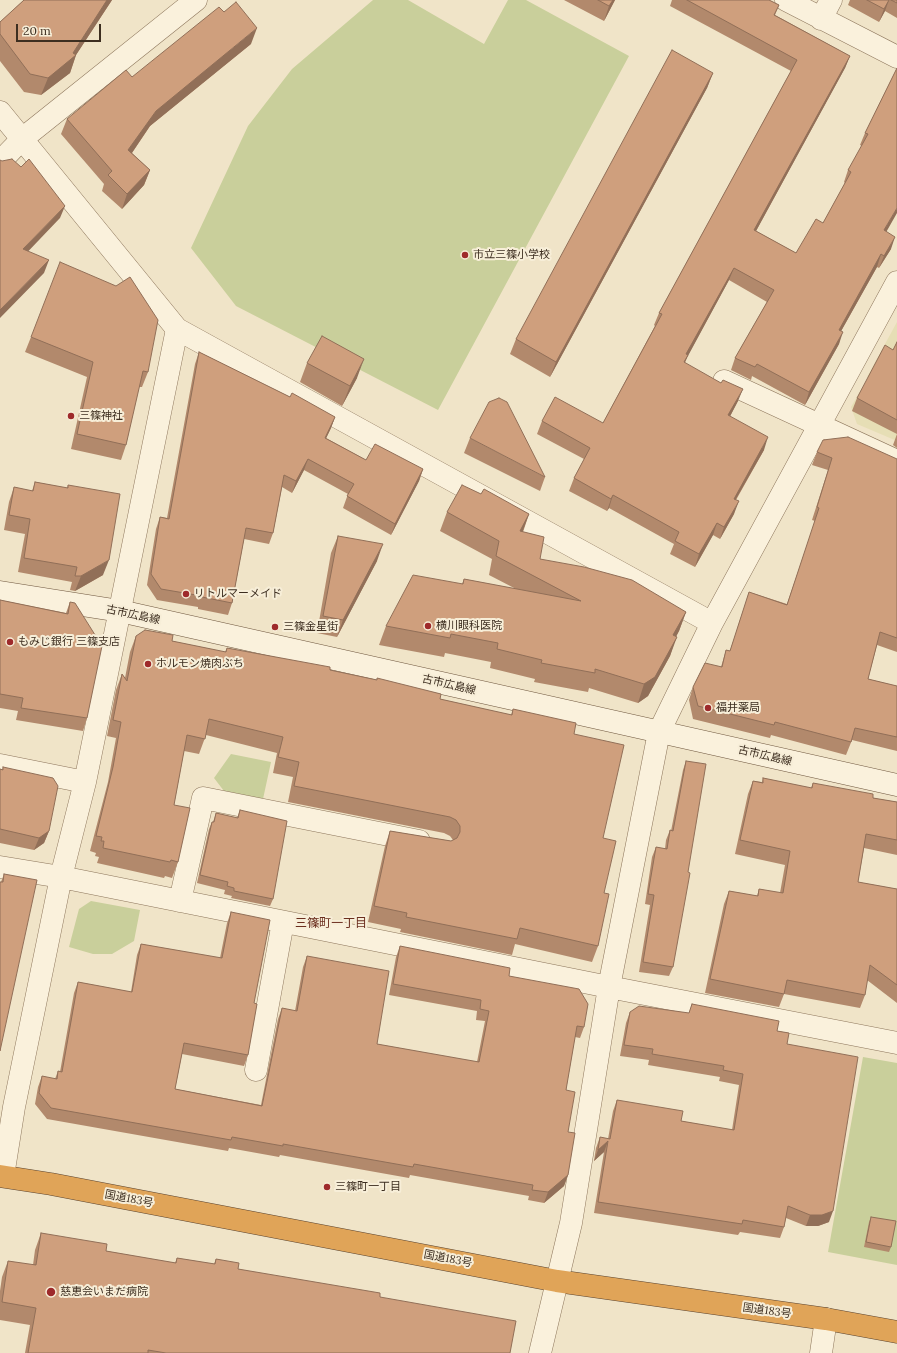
<!DOCTYPE html>
<meta charset="utf-8">
<style>
body{margin:0}
#map{position:relative;width:897px;height:1353px;overflow:hidden;background:#f0e4c8;font-family:Lora,serif}
canvas{display:block}
.scale{position:absolute;left:16px;top:24px;width:85px;height:18px;box-sizing:border-box;border:2px solid #3d2e20;border-top:0;padding-left:5px;font-size:12px;line-height:14px;white-space:nowrap;color:#3d2e20;-webkit-text-stroke:3px #f7eed8;paint-order:stroke}
</style>
<div id="map">
<canvas width="897" height="1353"></canvas>
<div class="scale">20 m</div>
</div>
<script>
const c = document.querySelector('canvas').getContext('2d');
c.lineJoin = 'round';
function paint(path, color) {
  c.fillStyle = color;
  c.fill(path, 'evenodd');
}
function toPath(rows) {
  const path = new Path2D();
  for (const r of rows) {
    path.moveTo(r[0], r[1]);
    for (let i = 2; i < r.length; i += 2) path.lineTo(r[i], r[i + 1]);
  }
  return path;
}
function trace(path, color, width, dash) {
  c.strokeStyle = color;
  c.lineWidth = width;
  c.lineCap = dash ? 'butt' : 'round';
  c.setLineDash(dash || []);
  c.stroke(path);
}
function drawText(font, color, halo, rows, align = 'center') {
  c.font = font + ' Lora,"Noto Sans JP",serif';
  c.lineWidth = 4;
  c.setLineDash([]);
  c.textBaseline = 'middle';
  c.strokeStyle = halo;
  c.fillStyle = color;
  for (const [text, x, y, turn = 0] of rows) {
    c.save();
    c.translate(x, y);
    c.rotate((+turn || 0) * Math.PI / 180);
    c.textAlign = isNaN(turn) ? turn : align;
    if (halo) c.strokeText(text, 0, 0);
    c.fillText(text, 0, 0);
    c.restore();
  }
}
const farmland = toPath([
 [897,322,897,391,867,377],
 [866,381,897,396,897,441,857,424,851,407]
]);
const green = toPath([
 [373,0,408,0,484,44,508,0,526,0,629,56,438,410,236,306,191,248,248,126,292,69],
 [231,754,271,762,263,799,224,791,214,778],
 [91,901,140,910,134,941,112,954,93,954,69,947,79,909],
 [863,1057,897,1063,897,1265,828,1252]
]);
const street = toPath([
 [786,0,897,57],
 [821,19,831,0],
 [0,112,177,329,712,623],
 [0,162,22,139,196,0],
 [724,381,897,461],
 [0,765,85,782],
 [0,867,61,877,609,987,897,1043],
 [180,901,203,798,419,841],
 [256,1070,283,922],
 [3,1176,14,1107,61,877,85,782,177,329],
 [540,1353,571,1223,609,987,659,732,712,623,897,282],
 [821,1353,826,1319]
]);
const secondary = toPath([
 [0,592,120,611,897,785]
]);
const highway = toPath([
 [0,1176,51,1184,557,1281,826,1319,897,1332]
]);
const wall = toPath([
 [24,0,112,0,76,55,70,73,41,95,24,92,0,61,0,22],
 [564,0,615,0,604,21],
 [672,0,769,0,779,5,775,15,850,56,845,68,756,231,796,253,823,223,845,183,844,182,848,170,862,146,860,145,865,133,897,68,886,232,891,249,879,268,877,267,841,331,839,344,805,405,752,376,751,380,731,370,735,358,767,302,729,280,688,355,685,363,738,401,730,416,764,450,736,500,734,514,720,539,713,535,695,567,670,554,674,544,609,508,607,511,569,491,574,478,584,459,537,434,542,421,603,423,655,326,654,325,659,313,791,71,670,6],
 [850,0,897,0,897,18,885,11,879,22,848,5],
 [251,44,150,126,132,153,150,170,144,185,122,209,102,191,104,184,61,134,67,119,132,77],
 [713,73,707,88,550,377,510,354,516,339],
 [31,337,148,372,142,387,139,387,126,445,121,460,71,449,87,377,25,352],
 [897,342,897,448,893,445,897,434,852,411,857,398,893,350],
 [199,352,290,397,335,417,331,428,326,438,366,460,423,469,419,481,391,535,343,508,348,494,304,470,292,493,282,487,273,533,269,544,244,539,232,603,228,615,198,609,198,607,157,600,147,585,156,529,160,517,167,518,195,364],
 [307,363,357,378,342,406,300,382],
 [470,438,545,477,540,491,464,453],
 [817,452,897,459,897,652,877,645,868,679,897,686,897,751,852,740,846,755,771,735,770,738,693,719,689,700,693,687,721,667,726,650,730,651,749,592,787,604,815,521,812,520,828,470,812,465],
 [35,482,67,488,68,485,103,575,75,591,70,590,72,582,18,572,25,534,4,530,9,502,14,487,32,491],
 [481,494,529,514,523,532,540,559,686,612,679,631,676,637,670,656,648,696,638,703,589,688,588,692,534,682,535,679,490,668,491,662,445,653,444,657,379,645,386,626,462,584,464,579,516,589,489,575,492,559,440,531,447,512],
 [338,536,377,561,337,637,317,633,331,553],
 [0,600,66,613,70,602,87,718,83,731,16,720,18,711,0,708],
 [136,636,172,641,225,652,227,648,330,670,440,699,511,715,513,709,574,734,603,838,604,893,598,946,592,962,515,944,512,955,400,932,401,929,368,922,385,846,390,831,451,841,453,840,450,836,444,833,288,802,293,777,273,773,277,753,206,735,199,754,184,751,174,805,178,862,172,878,165,876,164,878,97,863,99,857,95,856,96,853,90,851,108,782,116,738,107,736,116,690,122,674,125,678,130,652],
 [686,761,688,872,673,967,669,976,639,972,650,905,645,904,652,857,656,847,665,849,666,840,670,830,671,831,683,770],
 [3,767,49,831,44,843,34,850,0,843,0,769,2,770],
 [763,778,811,788,813,783,873,798,897,802,897,855,864,848,858,882,897,889,897,1003,867,980,865,995,860,1008,784,994,779,1007,705,993,724,904,729,891,757,896,759,889,780,893,785,865,735,854,748,794,753,781,762,782],
 [240,810,273,899,270,906,231,898,232,896,224,894,225,890,197,883,209,829,212,822,213,822,216,813,237,818],
 [4,874,0,1051,1,882],
 [231,912,254,1003,248,1055,244,1066,182,1054,175,1089,261,1105,278,1019,282,1008,295,1011,303,967,307,956,377,1044,477,1062,485,1021,476,1020,477,1011,389,995,396,957,400,946,509,976,584,1027,580,1038,575,1037,566,1090,568,1132,568,1175,564,1186,544,1203,528,1200,529,1196,410,1175,409,1178,280,1155,279,1157,229,1148,228,1151,47,1119,35,1104,38,1087,42,1076,55,1079,58,1071,60,1072,74,993,78,982,131,992,137,955,141,944,220,958,227,923],
 [692,1004,777,1031,787,1044,829,1222,818,1226,806,1226,786,1218,784,1227,780,1238,740,1232,738,1235,594,1213,604,1152,594,1161,596,1148,600,1137,608,1139,613,1111,617,1100,681,1121,732,1130,739,1085,719,1081,720,1077,648,1065,649,1060,620,1056,626,1023,630,1012,689,1013],
 [871,1217,891,1247,889,1252,864,1247,869,1222],
 [41,1233,106,1251,175,1263,177,1258,214,1264,216,1259,238,1269,380,1297,510,1353,25,1353,30,1325,0,1320,0,1291,2,1277,8,1261,33,1265,35,1250]
]);
const shadedWall = toPath([
 [107,0,112,0,76,55,70,73,41,95,48,78,73,53],
 [613,0,615,0,604,21,609,6],
 [889,0,885,11,879,22,884,9],
 [257,28,251,44,150,126,123,166,128,150,156,111],
 [850,56,845,68,750,242,754,230],
 [713,73,707,88,550,377,556,362],
 [150,170,144,185,122,209,127,194],
 [65,206,60,218,18,262,23,249],
 [897,208,897,213,880,243,884,230],
 [895,237,891,249,879,268,884,256],
 [881,254,877,267,835,342,839,330],
 [49,260,44,273,0,318,0,310],
 [734,268,729,280,682,367,686,354],
 [843,332,839,344,805,405,809,392],
 [364,359,357,378,342,406,350,386],
 [743,389,738,401,724,428,728,415],
 [335,417,331,428,321,449,325,438],
 [768,437,764,450,729,511,734,499],
 [308,459,304,470,292,493,296,481],
 [423,469,419,481,391,535,395,524],
 [613,495,609,508,607,511,611,499],
 [739,501,734,514,720,539,724,527],
 [529,514,522,533,520,531],
 [717,523,713,535,695,567,699,554],
 [383,544,377,561,337,637,343,620],
 [109,560,103,575,75,591,81,576],
 [686,612,679,631,666,654,673,635],
 [677,637,670,656,648,696,638,703,644,684],
 [49,831,44,843,34,850,39,838],
 [608,1141,604,1152,594,1161,598,1150],
 [568,1175,564,1186,544,1203,548,1192],
 [833,1211,829,1222,818,1226,806,1226,810,1215]
]);
const building = toPath([
 [24,0,107,0,73,53,76,55,48,78,30,74,0,34,0,22,24,0],
 [598,0,613,0,609,6,598,0],
 [687,0,769,0,779,5,774,15,850,56,754,230,796,253,816,219,823,223,851,172,848,170,868,134,865,133,897,68,897,208,884,230,895,237,884,256,881,254,839,330,843,332,809,392,757,364,755,367,735,358,774,290,734,268,686,354,688,355,684,362,721,383,723,380,743,389,728,415,768,437,734,499,739,501,724,527,717,523,699,554,675,541,679,532,613,495,611,499,574,478,590,448,542,421,555,397,603,423,662,314,659,313,797,60,687,0],
 [867,0,889,0,884,9,867,0],
 [891,0,897,0,897,3,891,0],
 [236,2,257,28,156,111,128,150,150,170,127,194,108,175,112,171,67,119,126,70,132,77,219,7,224,12,236,2],
 [672,50,713,73,556,362,516,339,672,50],
 [12,159,21,167,29,159,65,206,23,249,49,260,0,310,0,160,2,161,12,159],
 [60,262,116,286,130,277,158,320,148,372,143,371,126,445,77,434,93,362,31,337,60,262],
 [322,336,364,359,350,386,307,363,322,336],
 [897,342,897,420,857,398,885,345,893,350,897,342],
 [199,352,290,397,292,393,335,417,325,438,366,460,375,444,423,469,395,524,347,496,354,484,308,459,296,481,284,475,273,533,246,528,232,603,202,597,202,596,161,589,151,574,160,517,169,519,199,352],
 [499,398,507,402,545,477,470,438,489,402,499,398],
 [848,437,897,459,897,638,880,632,868,679,897,686,897,737,855,728,851,742,775,722,774,725,698,706,693,687,705,663,722,667,726,650,730,651,749,592,787,605,819,508,817,507,832,458,817,452,823,440,848,437],
 [35,482,68,488,68,485,120,494,109,560,81,576,75,576,77,567,24,558,30,519,9,515,14,487,33,491,35,482],
 [462,485,481,494,484,489,529,514,520,531,544,537,540,559,584,567,632,580,686,612,673,635,677,637,655,677,644,684,595,669,595,673,541,663,542,660,497,649,498,643,451,634,450,638,386,626,413,575,463,584,464,579,581,601,496,556,499,541,447,512,462,485],
 [338,536,383,544,343,620,323,616,338,536],
 [0,600,68,614,70,602,75,603,102,646,87,718,21,708,23,698,0,694,0,600],
 [145,630,173,635,172,641,226,652,227,648,330,667,330,670,377,680,377,678,441,694,440,699,512,715,513,709,576,723,574,734,624,745,603,838,616,841,604,893,609,894,598,946,520,928,517,939,406,917,407,913,374,906,390,831,451,841,457,838,460,832,460,826,456,820,450,817,294,786,299,762,278,757,283,737,209,719,205,739,187,735,174,805,190,808,178,862,171,860,170,862,103,848,104,841,101,841,102,837,96,836,113,767,121,722,113,720,122,674,127,681,136,636,145,630],
 [686,761,706,764,688,872,690,873,673,967,643,962,654,895,648,894,656,847,667,849,670,830,673,831,686,761],
 [3,767,53,778,58,786,49,831,39,838,0,829,0,769,3,770,3,767],
 [763,778,812,788,813,783,873,794,873,798,897,802,897,840,866,834,858,882,897,889,897,985,870,965,865,995,787,980,784,994,710,979,729,891,758,896,759,889,783,893,790,851,740,840,753,781,763,783,763,778],
 [240,810,287,821,273,899,234,891,234,888,227,886,228,882,200,875,212,822,214,822,216,813,238,818,240,810],
 [4,874,37,880,0,1051,0,882,3,882,4,874],
 [231,912,270,920,254,1003,257,1004,248,1055,184,1043,175,1089,262,1106,282,1008,297,1011,307,956,389,971,377,1044,479,1062,489,1011,480,1009,481,1000,393,984,400,946,510,968,509,976,579,989,588,1004,584,1027,577,1026,566,1090,575,1092,568,1132,575,1133,568,1175,548,1192,532,1190,533,1185,414,1164,413,1167,283,1144,283,1146,232,1137,231,1140,51,1108,39,1093,42,1076,57,1079,58,1071,62,1072,78,982,132,992,141,944,222,958,231,912],
 [692,1004,779,1021,777,1031,789,1033,787,1044,858,1057,833,1211,822,1215,810,1215,788,1206,784,1227,743,1220,742,1224,598,1202,608,1141,598,1150,600,1137,610,1139,617,1100,683,1111,681,1121,734,1130,743,1074,723,1070,724,1066,652,1054,653,1049,624,1045,630,1012,639,1006,689,1013,692,1004],
 [871,1217,896,1221,891,1247,866,1242,871,1217],
 [41,1233,107,1244,106,1251,176,1263,177,1258,215,1264,216,1259,239,1263,238,1269,380,1293,380,1297,516,1321,510,1353,166,1353,148,1350,148,1353,28,1353,36,1308,2,1302,8,1261,36,1265,41,1233]
]);
const markers = [
 [465,255,4,"#9e2a2b"],
 [71,416,4,"#9e2a2b"],
 [186,594,4,"#9e2a2b"],
 [428,626,4,"#9e2a2b"],
 [275,627,4,"#9e2a2b"],
 [10,642,4,"#9e2a2b"],
 [148,664,4,"#9e2a2b"],
 [708,708,4,"#9e2a2b"],
 [327,1187,4,"#9e2a2b"],
 [51,1292,5,"#9e2a2b"]
];
const poiNames = [
 ["市立三篠小学校",473,255],
 ["三篠神社",79,416],
 ["リトルマーメイド",194,594],
 ["横川眼科医院",436,626],
 ["三篠金星街",283,627],
 ["もみじ銀行 三篠支店",18,642],
 ["ホルモン焼肉ぶち",156,664],
 ["福井薬局",716,708],
 ["三篠町一丁目",335,1187],
 ["慈恵会いまだ病院",60,1292]
];
const streetNames = [
 ["古市広島線",133,615,12],
 ["古市広島線",449,685,13],
 ["古市広島線",765,756,13],
 ["国道183号",129,1199,11],
 ["国道183号",448,1259,11],
 ["国道183号",767,1311,8]
];
const neighbourhoodNames = [
 ["三篠町一丁目",331,924]
];
paint(farmland, '#e6deb5');
paint(green, '#c9cf9b');
trace(street, '#8d765c', 23);
trace(secondary, '#6f573f', 23);
trace(highway, '#5b4430', 23);
trace(street, '#faf1dc', 22);
trace(secondary, '#faf1dc', 22);
trace(highway, '#e0a458', 22);
paint(wall, '#b2896c');
paint(shadedWall, '#916f58');
paint(building, '#cf9f7d');
trace(building, '#916f58', 1);
for (const [x, y, r, color] of markers) {
  const dot = new Path2D();
  dot.arc(x, y, r, 0, 2 * Math.PI);
  c.fillStyle = color;
  c.fill(dot);
  trace(dot, '#f7eed8', 1.5);
}
drawText('11px', '#3d2e20', '#f7eed8', poiNames, 'left');
drawText('11px', '#3d2e20', '#f7eed8', streetNames);
drawText('12px', '#6b2e1e', '#f7eed8', neighbourhoodNames);
</script>
